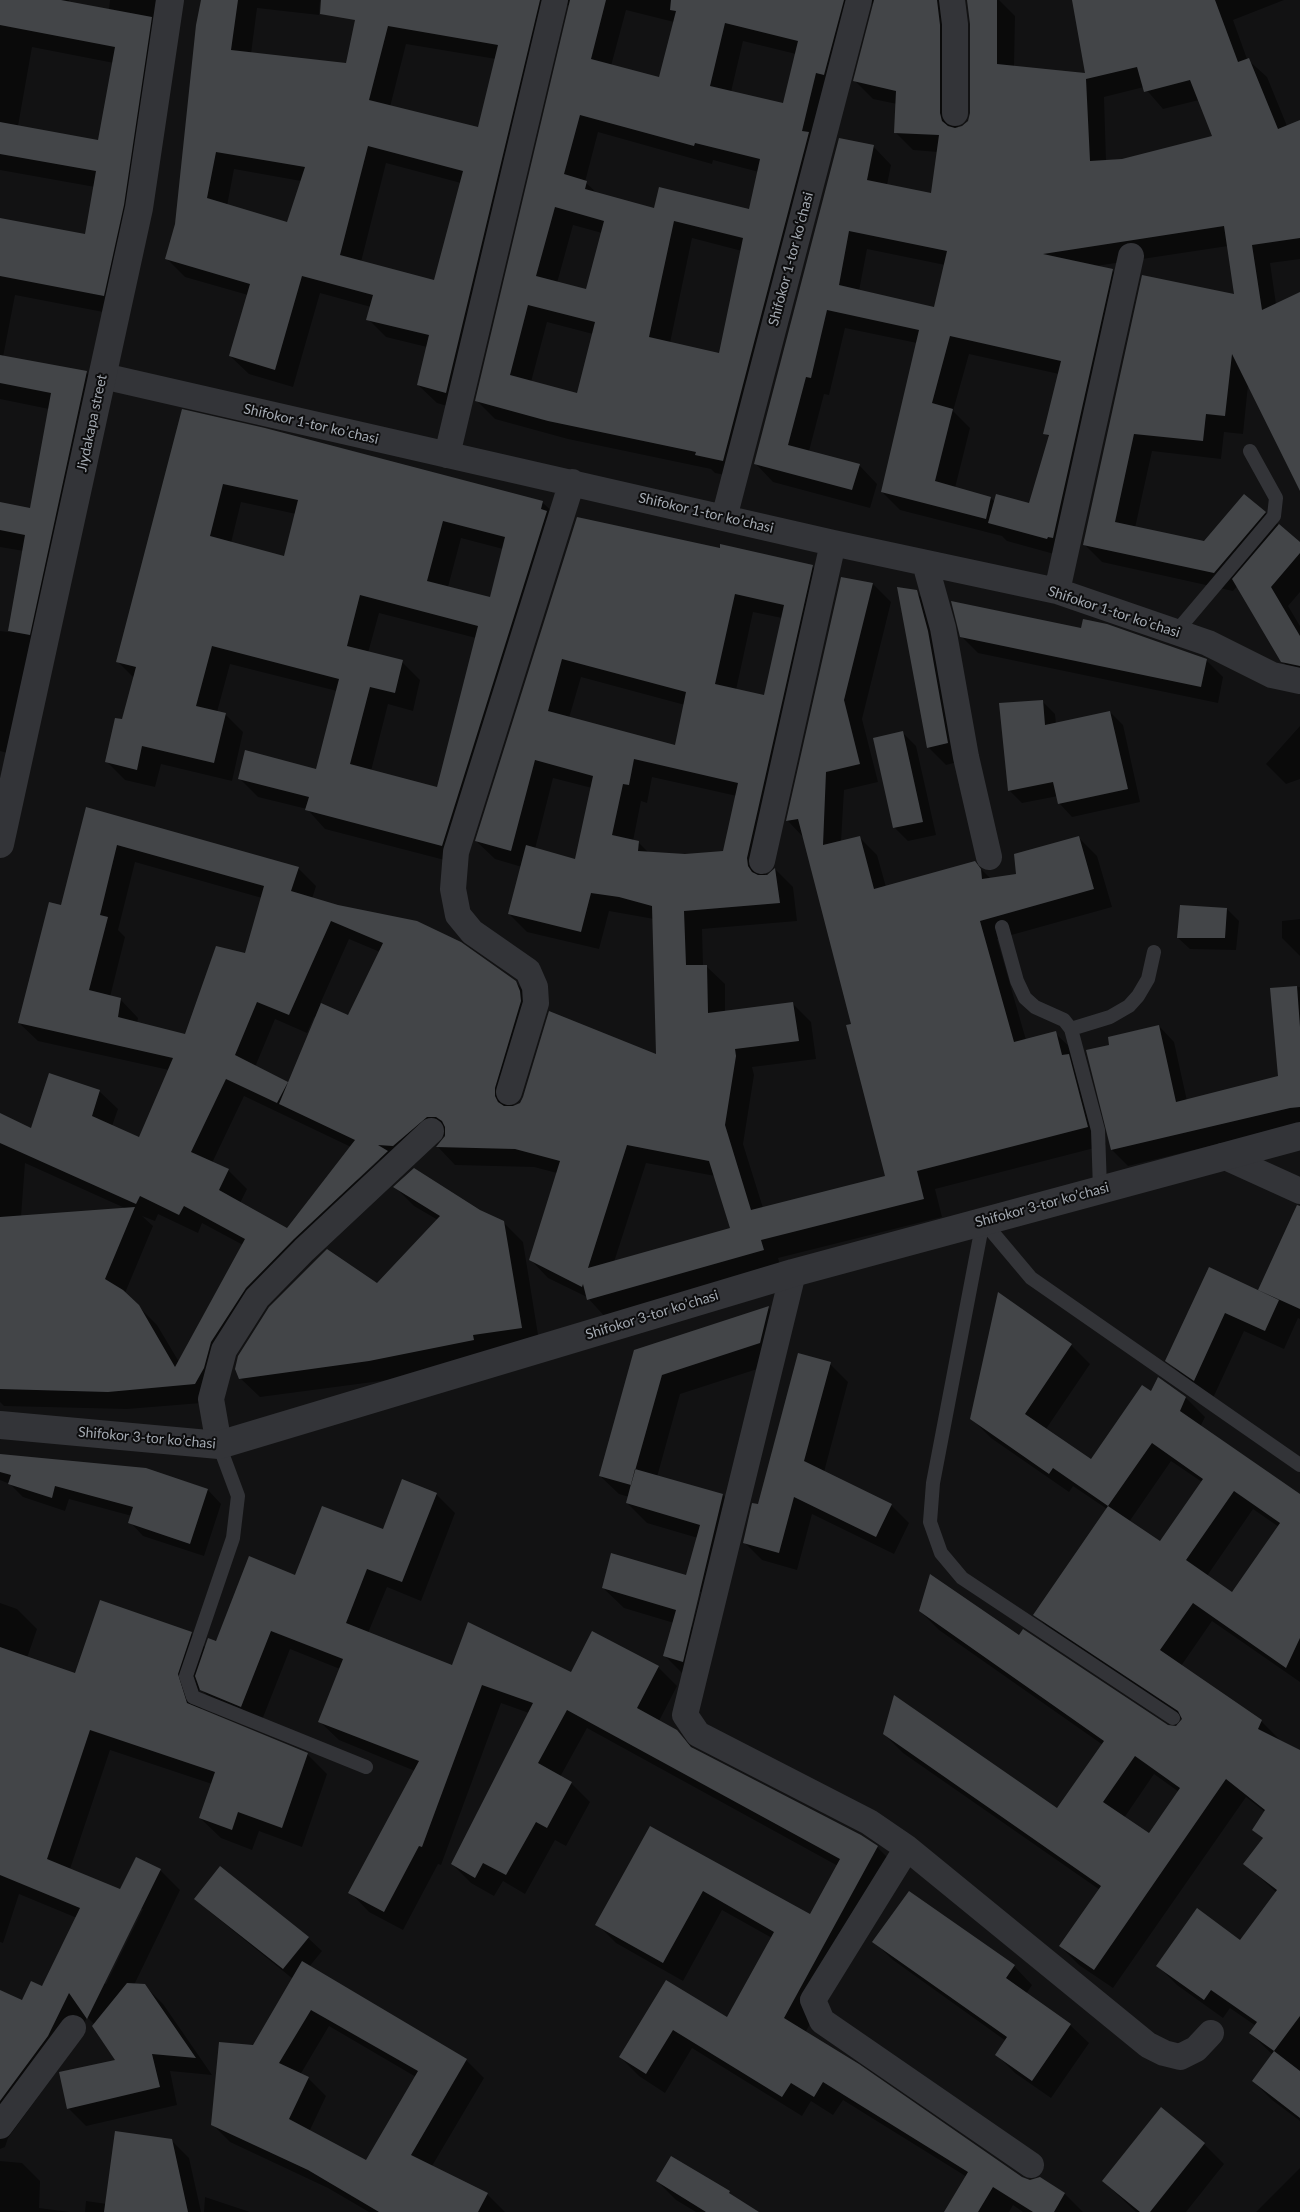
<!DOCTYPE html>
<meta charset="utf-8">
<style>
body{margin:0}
canvas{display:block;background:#121213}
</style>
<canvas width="1300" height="2212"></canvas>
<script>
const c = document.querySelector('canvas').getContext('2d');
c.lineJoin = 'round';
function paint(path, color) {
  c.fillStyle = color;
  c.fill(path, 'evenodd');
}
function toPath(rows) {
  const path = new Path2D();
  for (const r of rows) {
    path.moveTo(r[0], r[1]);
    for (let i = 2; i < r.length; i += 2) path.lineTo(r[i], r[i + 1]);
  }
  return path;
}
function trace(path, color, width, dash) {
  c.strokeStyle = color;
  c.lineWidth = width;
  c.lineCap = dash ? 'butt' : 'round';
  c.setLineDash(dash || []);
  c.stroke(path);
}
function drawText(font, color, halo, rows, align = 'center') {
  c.font = font + ' Lato,sans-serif';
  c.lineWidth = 4;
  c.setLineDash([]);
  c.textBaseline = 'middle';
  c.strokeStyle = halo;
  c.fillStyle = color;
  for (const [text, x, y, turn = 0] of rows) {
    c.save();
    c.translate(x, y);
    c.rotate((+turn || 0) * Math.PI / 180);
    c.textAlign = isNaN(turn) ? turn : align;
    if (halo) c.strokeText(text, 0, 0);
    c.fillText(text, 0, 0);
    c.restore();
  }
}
const shadow = toPath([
 [0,0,69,0,68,3,109,10,110,0,165,0,124,316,15,295,3,357,87,373,107,393,22,757,0,751,0,631,9,632,24,551,0,547,0,504,31,510,49,409,0,399,0,220,86,235,95,187,0,170],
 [32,47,114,63,99,142,18,126],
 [201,0,320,0,319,15,257,8,251,54,347,64,361,0,965,0,958,44,958,128,964,127,969,121,971,113,980,0,999,0,1015,16,1014,67,1086,74,1073,0,1284,0,1233,20,1247,59,1267,77,1287,126,1300,121,1300,259,1270,263,1276,304,1300,293,1300,489,1248,385,1243,434,1224,432,1221,459,1152,451,1135,528,1204,543,1265,513,1300,544,1300,592,1288,606,1300,626,1300,679,1282,661,1238,585,1233,591,1102,562,1084,544,1143,276,1235,296,1228,246,1096,266,1112,270,1130,288,1065,557,1007,541,1002,536,900,510,882,492,917,343,845,328,829,395,824,394,809,451,859,465,877,484,870,508,773,482,755,463,873,146,891,165,887,185,932,194,938,152,913,150,895,132,897,104,873,99,855,81,875,2,867,7,741,478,715,473,711,469,568,439,495,419,477,401,571,4,563,7,464,411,437,403,418,385,427,347,386,337,368,319,371,307,320,293,293,387,249,374,230,356,248,295,185,277,166,258,176,224],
 [626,10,674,22,660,79,611,66],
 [743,41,796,54,784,105,731,92],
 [406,44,496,59,479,129,390,107],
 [1144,87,1163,109,1199,100,1214,137,1122,160,1106,161,1104,97],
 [598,132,712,164,713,160,759,172,750,210,655,210,598,194,585,182],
 [386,163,461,183,435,282,361,262],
 [234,169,301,181,287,224,227,206],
 [573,225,602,233,587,291,557,283],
 [692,238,742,251,720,354,670,343],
 [867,249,945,265,935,308,859,291],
 [547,322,593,334,578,394,531,382],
 [969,354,1059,374,1045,433,1050,438,1030,505,995,502,991,498,955,488,970,428,953,411],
 [183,411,542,502,561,520,460,864,325,829,307,809,258,797,239,778,317,770,337,691,230,664,217,712,225,714,243,732,232,781,161,764,155,787,125,780,107,762,123,721,134,678,117,661],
 [241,502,296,514,285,557,231,543],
 [461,538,503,549,491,598,448,587],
 [379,613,476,638,438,788,371,771,388,704,413,711,420,680,402,662,368,653],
 [577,519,721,549,812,566,830,584,765,876,775,869,793,887,797,921,702,929,703,966,706,966,725,984,725,1012,793,1004,811,1022,816,1059,752,1067,754,1075,743,1144,763,1208,886,1177,852,1025,804,838,788,821,842,579,873,584,891,602,862,719,878,782,844,790,841,842,859,837,877,855,886,887,974,862,991,879,1017,875,1079,838,1097,856,1112,907,997,939,1026,1040,1055,1033,1074,1051,1086,1074,1106,1145,935,1189,942,1217,778,1258,781,1268,606,1318,587,1297,548,1278,530,1259,557,1173,534,1167,455,1165,438,1147,447,1133,412,1164,264,1306,229,1361,214,1402,127,1409,4,1406,0,1402,0,1114,32,1130,99,1091,118,1109,112,1126,139,1138,169,1070,38,1041,19,1023,62,907,87,808,298,868,316,886,312,899,515,982,534,1001,539,1020,512,1108,657,1056,654,919,609,911,599,949,527,932,509,914,522,867,495,859,476,841],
 [753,612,782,618,765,697,736,690],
 [581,677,685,705,676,747,569,718],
 [652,777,737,796,724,852,685,856,649,853,639,843,633,841,641,801,647,803],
 [553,778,592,788,576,860,535,849],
 [135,862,262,898,246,955,185,1036,137,1023,138,1018,120,999,110,997,125,937,118,930],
 [349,939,380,952,348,1017,320,1004],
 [314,1017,316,1018,289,1084,255,1067,275,1019,307,1033],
 [244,1096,351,1147,287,1229,240,1203,247,1189,228,1170,212,1163],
 [379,1158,380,1160,358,1180,360,1175],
 [25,1163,127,1209,21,1217],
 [646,1163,715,1176,732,1229,614,1262],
 [158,1214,198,1233,202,1223,243,1245,179,1362,157,1325,125,1293,153,1226,142,1216,155,1221],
 [916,592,934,610,965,760,946,765,928,747],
 [961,636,1206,660,1223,677,1218,703,978,653],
 [1042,701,1055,714,1056,724,1110,712,1123,725,1140,802,1072,817,1060,804,1058,796,1022,803,1009,790],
 [1300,726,1300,779,1286,784,1266,764],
 [902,732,916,746,936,835,908,841,895,828],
 [1227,909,1239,921,1236,950,1190,949,1178,938],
 [1300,919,1300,956,1282,938,1282,921],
 [1300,987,1300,1124,1128,1166,1112,1150,1111,1046,1159,1026,1174,1042,1187,1101,1279,1077,1272,989],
 [395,1187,479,1211,503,1222,523,1242,540,1347,388,1380,260,1397,240,1378,377,1284,438,1220,414,1206],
 [1300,1206,1300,1319,1298,1318,1284,1349,1244,1331,1213,1398,1185,1379,1167,1360,1209,1269,1263,1293,1259,1289],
 [769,1308,787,1326,779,1362,680,1394,657,1477,723,1495,743,1516,685,1676,664,1655,674,1623,624,1608,603,1588,687,1576,698,1538,647,1523,627,1503,629,1497,619,1494,600,1476,635,1351],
 [698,1592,701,1592,692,1627,690,1625],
 [1071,1345,1090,1364,1046,1429,1092,1460,1151,1393,1186,1398,1205,1417,1200,1427,1300,1497,1300,1682,1212,1621,1181,1666,1261,1721,1280,1740,1300,1751,1300,2121,1272,2100,1253,2081,1273,2055,1250,2033,1256,2026,1230,2008,1223,2018,1177,1985,1158,1966,1240,1942,1277,1893,1245,1864,1263,1839,1253,1829,1265,1812,1246,1797,1113,1988,1079,1965,1060,1946,1100,1890,903,1753,884,1734,1058,1810,1103,1745,939,1630,920,1611,1019,1637,1168,1726,1177,1727,1182,1723,1182,1719,1053,1633,1035,1614,1107,1509,1073,1486,1069,1492,991,1438,972,1419],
 [1171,1461,1202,1482,1160,1543,1129,1522],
 [1253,1509,1279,1527,1233,1594,1207,1576],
 [1154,1774,1179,1792,1149,1835,1124,1818],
 [830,1364,848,1382,824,1472,891,1505,909,1523,894,1554,812,1514,797,1570,762,1560,744,1542,758,1506],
 [0,1456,145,1470,208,1490,221,1504,204,1556,143,1536,130,1522,132,1516,69,1499,65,1511,23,1497,10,1484,0,1480],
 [436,1494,455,1513,421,1601,387,1587,368,1633,453,1667,571,1674,658,1667,677,1686,659,1721,676,1731,697,1752,861,1836,877,1847,897,1867,805,2033,1022,2178,1030,2181,1040,2178,1065,2194,1083,2212,1023,2212,1013,2205,1009,2212,945,2212,967,2177,843,2100,833,2115,811,2101,802,2116,692,2048,665,2093,639,2076,620,2057,667,1981,727,2019,772,1938,722,1910,683,1981,616,1943,597,1924,651,1827,810,1916,838,1866,587,1728,560,1777,571,1783,590,1802,566,1846,555,1840,525,1894,503,1881,494,1896,471,1883,452,1864,529,1713,501,1703,441,1865,438,1864,403,1930,369,1912,350,1892,415,1771,339,1740,319,1721,340,1669,290,1649,260,1725,221,1709,200,1688,197,1695,202,1711,307,1754,327,1774,302,1847,259,1831,252,1850,221,1838,200,1818,212,1784,110,1750,70,1869,121,1891,160,1870,180,1890,134,1985,144,1985,163,2004,212,2075,170,2071,177,2105,86,2126,68,2108,117,2060,95,2025,87,2017,68,2056,8,2138,5,2147,0,2149,0,1991,22,2002,42,1987,77,1918,19,1894,3,1943,0,1942,0,1603,17,1609,37,1629,27,1658,76,1674,191,1633,206,1648,296,1576,384,1531],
 [140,1909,143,1909,106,1984,104,1983],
 [196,1898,308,1938,322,1951,309,1967,466,2060,484,2078,432,2166,487,2194,505,2212,369,2212,328,2188,230,2142,212,2124,254,2046,293,1979,210,1912],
 [329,2026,416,2077,366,2162,309,2132,326,2096,308,2078,300,2075],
 [874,1942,1014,1966,1032,1985,1026,1994,1070,2025,1089,2043,1051,2098,1015,2073,997,2055,1006,2041,893,1960],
 [171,2140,189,2158,201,2212,85,2212,86,2201,107,2204],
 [1204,2144,1224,2164,1186,2212,1136,2212,1103,2181],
 [0,2161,22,2163,40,2181,39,2208,70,2212,0,2212],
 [1300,2168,1300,2212,1256,2212],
 [657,2181,758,2212,696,2212,676,2200],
 [205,2197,250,2212,204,2212]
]);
const building = toPath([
 [0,0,61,0,152,17,124,205,104,296,0,276,0,218,85,234,96,171,0,154,0,122,98,140,115,47,0,25],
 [201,0,238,0,231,50,346,63,355,20,320,14,321,0,540,0,446,393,417,385,429,335,366,320,373,295,302,276,275,370,229,356,250,284,165,259,175,224,196,25],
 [388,26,498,45,478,127,369,100],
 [368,146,463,171,434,280,340,255],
 [216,152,305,167,287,222,207,198],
 [570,0,606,0,591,59,659,77,676,11,670,10,671,0,844,0,824,75,816,73,802,131,809,132,723,461,695,455,696,452,548,421,475,401],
 [725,23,798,41,783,103,710,86],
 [580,115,694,146,695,143,760,159,749,209,659,187,654,208,585,189,587,181,564,174],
 [555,207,604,221,586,289,536,276],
 [674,221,743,238,719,353,649,337],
 [528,305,595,322,577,393,510,375],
 [874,0,937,0,940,25,940,113,942,121,948,126,955,128,962,126,968,121,970,113,970,24,967,0,997,0,997,64,1085,73,1072,0,1215,0,1238,62,1249,58,1278,129,1300,120,1300,238,1252,245,1262,310,1300,292,1300,491,1232,354,1225,416,1206,414,1203,441,1134,434,1115,522,1204,541,1244,494,1266,512,1214,573,1083,545,1142,275,1234,294,1224,226,1043,254,1113,269,1053,538,1048,537,1047,539,988,523,996,494,1029,503,1049,435,1043,434,1061,361,950,336,932,403,953,409,935,481,991,497,986,519,881,492,919,330,827,310,811,378,806,377,788,445,860,464,852,490,754,464,839,138,874,145,867,180,931,193,939,135,894,133,896,91,853,81],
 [1137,67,1144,92,1190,80,1212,136,1122,159,1090,161,1086,79],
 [849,231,947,251,934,307,839,285],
 [0,355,87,371,30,635,8,631,25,535,0,530,0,502,30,508,51,393,0,383],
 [182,409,265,428,543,501,541,509,547,511,442,846,305,810,309,797,238,779,245,750,316,769,339,679,212,646,196,706,226,713,214,763,142,746,137,770,105,762,115,718,122,719,136,667,116,662],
 [223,484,298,500,284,556,210,536],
 [443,521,505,537,490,597,427,581],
 [360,595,478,626,437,787,350,764,370,687,395,693,403,660,347,646],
 [577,517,720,548,720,544,813,565,747,858,748,866,752,872,758,875,767,875,775,868,780,903,684,911,686,965,707,965,708,1013,793,1002,799,1041,735,1049,736,1056,725,1125,751,1210,885,1176,846,1025,851,1024,798,819,786,821,841,577,873,583,844,700,860,764,826,772,823,845,860,836,874,889,975,861,981,869,982,879,1016,874,1014,854,1079,836,1094,889,980,921,1014,1042,1056,1031,1062,1055,1069,1054,1088,1127,917,1171,924,1199,761,1240,764,1250,587,1300,583,1284,582,1287,529,1260,560,1161,515,1149,436,1147,445,1136,445,1127,442,1121,436,1117,427,1117,393,1146,378,1145,388,1151,294,1239,246,1288,211,1342,204,1368,195,1384,108,1392,0,1389,0,1217,135,1207,105,1279,123,1290,139,1305,175,1367,245,1239,184,1206,179,1215,140,1196,136,1204,0,1143,0,1113,31,1128,49,1073,100,1090,92,1116,139,1137,173,1058,18,1023,49,902,61,905,86,807,299,867,291,891,338,905,417,921,461,942,516,981,520,991,521,1001,495,1088,495,1096,498,1102,504,1106,513,1106,520,1103,523,1097,549,1011,656,1054,652,906,619,897,591,893,581,932,508,914,526,845,575,859,593,776,535,760,511,851,475,841],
 [735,594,784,605,764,695,715,684],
 [562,659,686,692,675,745,548,711],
 [634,759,738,783,723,851,685,854,638,851,639,841,612,835,623,784,629,785],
 [117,845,264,886,245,953,216,946,185,1034,118,1017,121,998,89,990,108,917,100,915],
 [331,921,383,943,348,1015,321,1003,279,1104,355,1140,287,1228,219,1190,229,1169,191,1152,226,1079,277,1103,288,1082,235,1055,257,1002,289,1015],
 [627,1145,709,1161,730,1228,588,1268],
 [1279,524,1300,542,1300,553,1271,587,1300,636,1300,666,1281,662,1232,579],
 [897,587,917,590,928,631,948,743,927,748],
 [951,601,1081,628,1083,619,1107,624,1207,659,1201,687,960,637],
 [1043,700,1045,725,1110,711,1128,789,1058,804,1053,782,1008,791,999,703],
 [903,731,923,822,893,828,873,738],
 [1180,905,1227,908,1225,938,1177,938],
 [1297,986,1300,1027,1300,1107,1290,1108,1111,1150,1086,1050,1109,1045,1108,1037,1159,1025,1176,1102,1278,1076,1270,988],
 [414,1168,480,1210,504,1221,522,1328,473,1335,474,1340,369,1361,239,1379,235,1369,238,1356,269,1307,327,1249,377,1283,440,1216,393,1187],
 [1297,1205,1300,1206,1300,1309,1258,1290],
 [1209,1267,1279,1300,1265,1331,1225,1313,1194,1381,1165,1361],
 [998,1292,1072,1344,1025,1414,1091,1459,1142,1385,1151,1391,1158,1377,1186,1397,1180,1411,1300,1494,1300,1638,1286,1668,1193,1603,1160,1650,1262,1720,1258,1729,1300,1750,1300,2016,1274,2051,1249,2033,1257,2022,1211,1990,1204,2000,1156,1966,1197,1908,1240,1940,1277,1890,1243,1864,1263,1838,1252,1830,1265,1810,1226,1779,1094,1970,1059,1946,1101,1886,883,1734,894,1695,1057,1808,1104,1741,919,1611,930,1574,1019,1635,1023,1629,1168,1725,1176,1726,1182,1719,1178,1711,1033,1615,1108,1506,1053,1468,1049,1474,970,1419],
 [1152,1443,1203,1479,1160,1541,1108,1506],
 [1234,1491,1280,1523,1232,1592,1186,1560],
 [1135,1756,1180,1788,1149,1833,1103,1802],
 [769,1306,760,1343,662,1375,631,1485,599,1476,634,1350],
 [798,1353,831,1362,804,1461,892,1504,876,1537,794,1497,779,1553,743,1543,752,1503,758,1504],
 [0,1454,146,1468,208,1489,190,1544,128,1523,133,1507,55,1486,52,1498,8,1484,11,1475,0,1472],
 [635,1469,723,1494,683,1662,663,1656,676,1610,602,1588,611,1553,686,1575,700,1525,626,1503],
 [402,1479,437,1493,402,1582,367,1569,346,1623,452,1665,468,1622,571,1672,592,1631,659,1666,637,1708,677,1730,691,1747,861,1835,878,1846,784,2018,859,2064,1022,2177,1030,2180,1040,2177,1065,2193,1054,2212,1033,2212,993,2187,978,2212,944,2212,968,2172,823,2082,814,2097,791,2083,782,2097,673,2030,646,2074,619,2057,666,1980,727,2017,774,1932,703,1891,663,1963,595,1925,650,1826,810,1914,840,1859,567,1710,538,1763,572,1782,547,1828,536,1822,506,1875,483,1863,475,1878,451,1864,533,1703,482,1685,422,1847,419,1846,384,1912,348,1893,419,1761,318,1722,343,1659,271,1631,241,1707,200,1690,195,1676,208,1638,216,1641,249,1556,295,1575,322,1506,383,1529],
 [100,1600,192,1632,178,1674,187,1703,308,1753,282,1828,238,1812,232,1830,199,1818,215,1772,90,1730,47,1859,120,1889,136,1857,161,1869,87,2019,69,1993,48,2036,0,2101,0,1990,22,2000,31,1981,42,1986,80,1908,0,1875,0,1647,75,1673],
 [220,1866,309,1937,283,1969,194,1899],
 [909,1891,1015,1965,1006,1978,1071,2024,1032,2081,995,2055,1007,2037,872,1942],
 [302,1961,467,2059,411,2155,488,2193,478,2212,379,2212,308,2170,211,2125,219,2042,253,2045],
 [311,2010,418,2071,366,2160,289,2119,309,2077,279,2063],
 [127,1983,145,1984,196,2058,152,2054,160,2087,67,2109,59,2072,115,2060,92,2026],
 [1274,2051,1300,2071,1300,2118,1252,2081],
 [1161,2107,1205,2143,1150,2212,1140,2212,1102,2181],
 [115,2131,172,2139,188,2212,104,2212],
 [671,2156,730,2191,729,2193,759,2212,706,2212,656,2181]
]);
const service = toPath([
 [1176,632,1274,516,1276,498,1250,451],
 [1002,927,1017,981,1025,998,1035,1007,1064,1020,1071,1029,1098,1130,1100,1189],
 [1071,1029,1110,1017,1129,1006,1138,996,1148,979,1154,952],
 [219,1445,238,1496,233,1538,186,1676,193,1697,366,1767],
 [1173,1718,962,1578,941,1553,930,1522,933,1483,983,1221,1031,1278,1300,1465]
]);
const minor = toPath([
 [952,0,955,24,955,113],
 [103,376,833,543,1057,591,1208,643,1272,675,1300,681],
 [447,455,555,0],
 [724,518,859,0],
 [925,563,943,628,966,757,989,857],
 [1057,591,1131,256],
 [762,861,833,543],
 [509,1092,536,1003,535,987,528,971,472,932,458,915,453,889,456,852,572,482],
 [1223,1156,1300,1191],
 [793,1273,685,1715,698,1734,869,1822,907,1848,1148,2045,1164,2053,1180,2057,1196,2049,1211,2033],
 [219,1445,211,1399,224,1350,257,1298,304,1250,431,1131],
 [907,1848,813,2000,822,2021,1031,2165],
 [0,2126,73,2028]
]);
const tertiary = toPath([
 [0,844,139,208,170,0],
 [0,1425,219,1445,793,1273,1300,1136]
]);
const streetNames = [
 ["Shifokor 1-tor koʻchasi",791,259,-75],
 ["Jiydakapa street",92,423,-78],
 ["Shifokor 1-tor koʼchasi",311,424,13],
 ["Shifokor 1-tor koʼchasi",706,513,13],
 ["Shifokor 1-tor koʼchasi",1114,612,18],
 ["Shifokor 3-tor koʼchasi",1042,1205,-15],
 ["Shifokor 3-tor koʼchasi",652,1315,-17],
 ["Shifokor 3-tor koʼchasi",147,1438,5]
];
paint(shadow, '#0007');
paint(building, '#434548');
trace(service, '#333438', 14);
trace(minor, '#333438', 26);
trace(tertiary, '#333438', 28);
drawText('14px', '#a4aab2', '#0d0d0e', streetNames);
</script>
